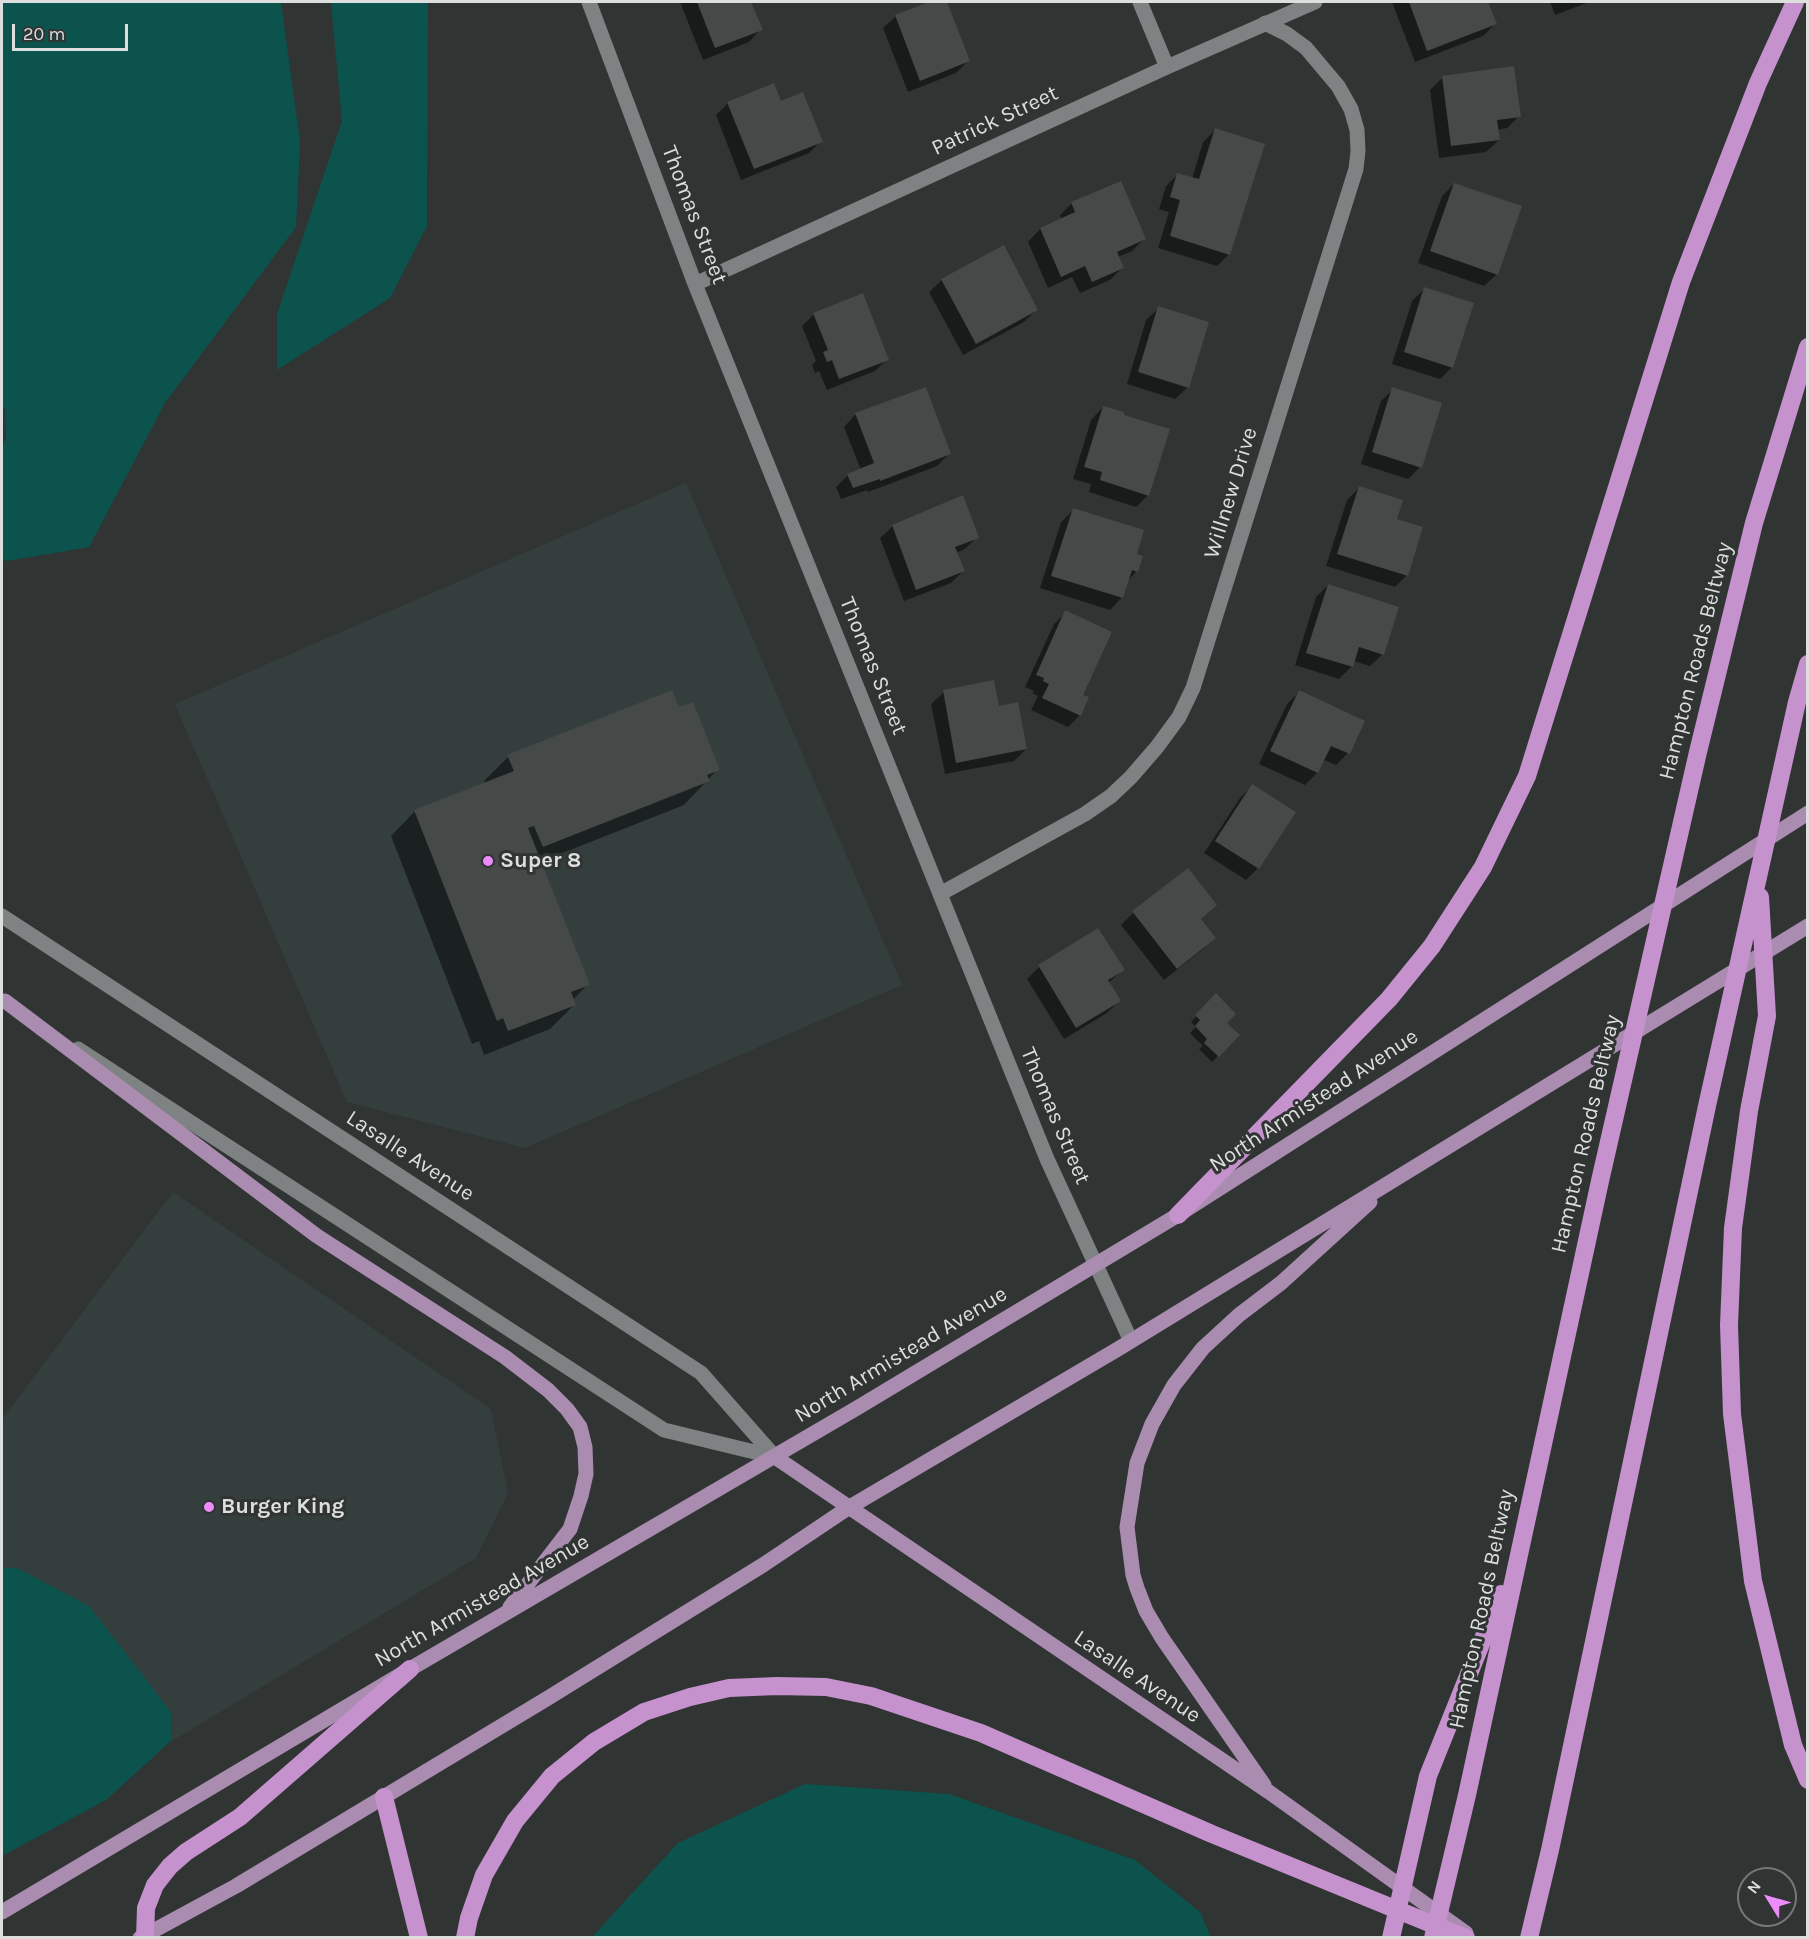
<!DOCTYPE html>
<style>
body{margin:0}
#map{position:relative;width:1809px;height:1939px;overflow:hidden;background:#303433;font-family:Karla,sans-serif}
canvas{display:block}
.frame{position:absolute;inset:0;border:3px solid #dddfdf;pointer-events:none}
.north{position:absolute;left:1737px;top:1867px;width:60px;height:60px;box-sizing:border-box;background:#303433;border:2px solid #757878;border-radius:50%;rotate:307deg;font-size:16px;font-weight:700;line-height:24px;text-align:center;color:#dddfdf}
.north::after{content:'';display:block;margin:auto;width:21px;height:27px;background:#ec8cfa;clip-path:polygon(50% 0,100% 100%,50% 72%,0 100%)}
.scale{position:absolute;left:12px;top:24px;width:116px;height:27px;box-sizing:border-box;border:3px solid #dddfdf;border-top:0;padding-left:8px;font-size:18px;line-height:21px;white-space:nowrap;color:#dddfdf;-webkit-text-stroke:4px #303433;paint-order:stroke}
</style>
<div id="map">
<canvas width="1809" height="1939"></canvas>
<div class="frame"></div>
<div class="north">N</div>
<div class="scale">20 m</div>
</div>
<script>
const c = document.querySelector('canvas').getContext('2d');
c.lineJoin = 'round';
function paint(path, color) {
  c.fillStyle = color;
  c.fill(path, 'evenodd');
}
function toPath(rows) {
  const path = new Path2D();
  for (const r of rows) {
    path.moveTo(r[0], r[1]);
    for (let i = 2; i < r.length; i += 2) path.lineTo(r[i], r[i + 1]);
  }
  return path;
}
function trace(path, color, width, dash) {
  c.strokeStyle = color;
  c.lineWidth = width;
  c.lineCap = dash ? 'butt' : 'round';
  c.setLineDash(dash || []);
  c.stroke(path);
}
function drawText(font, color, halo, rows, align = 'center') {
  c.font = font + ' Karla,sans-serif';
  c.lineWidth = 6;
  c.setLineDash([]);
  c.textBaseline = 'middle';
  c.strokeStyle = halo;
  c.fillStyle = color;
  for (const [text, x, y, turn = 0] of rows) {
    c.save();
    c.translate(x, y);
    c.rotate((+turn || 0) * Math.PI / 180);
    c.textAlign = isNaN(turn) ? turn : align;
    if (halo) c.strokeText(text, 0, 0);
    c.fillText(text, 0, 0);
    c.restore();
  }
}
const built = toPath([
 [686,483,902,985,525,1148,347,1102,175,704],
 [173,1192,491,1409,508,1493,476,1558,172,1741,171,1712,17,1568,2,1568,2,1419]
]);
const green = toPath([
 [2,2,281,2,300,142,296,227,165,403,89,547,7,561,2,559,2,446,6,439,5,409,2,408],
 [331,2,428,2,427,226,390,298,277,370,277,314,342,121],
 [2,1568,17,1568,89,1606,171,1712,172,1740,106,1800,2,1856],
 [805,1784,949,1794,1135,1860,1200,1912,1211,1937,592,1937,678,1843]
]);
const shadow = toPath([
 [680,2,750,2,761,29,749,42,703,60],
 [933,2,945,2,968,61,956,73,908,92,883,28,896,16],
 [1392,2,1486,2,1495,24,1483,36,1415,62],
 [1550,2,1589,2,1555,15],
 [1442,78,1519,116,1507,128,1497,130,1499,140,1486,152,1439,158,1430,90],
 [728,103,821,141,809,153,741,180,716,115],
 [1215,130,1229,254,1217,266,1158,248,1169,212,1159,209,1166,186,1178,174,1192,179,1203,142],
 [1454,184,1497,274,1484,286,1418,263,1442,196],
 [1072,203,1144,239,1132,251,1118,257,1122,268,1110,280,1080,293,1072,277,1048,288,1028,242,1040,229,1062,220,1060,215],
 [1003,247,1036,310,1024,322,963,355,929,292,942,280],
 [1424,289,1452,367,1440,379,1392,364,1412,301],
 [1159,308,1188,387,1175,399,1127,384,1146,320],
 [814,314,887,359,875,371,827,390,819,371,815,373,812,365,816,361,802,326],
 [1393,389,1420,467,1408,479,1361,464,1381,401],
 [1103,407,1148,495,1136,507,1089,492,1091,484,1073,479,1091,420],
 [856,414,949,454,937,466,868,492,867,490,841,499,836,487,848,475,861,470,844,427],
 [1359,488,1395,520,1407,575,1395,587,1326,566,1347,500],
 [1073,510,1135,554,1137,571,1127,581,1122,597,1110,610,1040,588,1061,522],
 [893,526,977,537,965,549,956,553,963,571,951,583,904,601,880,538],
 [1328,585,1383,654,1370,666,1353,661,1351,667,1339,679,1295,665,1316,597],
 [1066,612,1081,695,1080,715,1068,727,1031,710,1038,696,1032,693,1034,691,1025,687,1054,624],
 [944,692,998,707,1026,749,1014,761,945,774,931,704],
 [1299,692,1348,753,1336,765,1324,760,1317,773,1305,785,1259,764,1287,704],
 [678,709,718,769,684,805,540,862,588,984,573,1000,574,1005,550,1029,484,1055,479,1041,472,1044,391,836,415,811,485,784,484,781,508,757],
 [1252,786,1294,813,1258,868,1246,880,1204,853,1240,798],
 [1188,870,1215,905,1200,920,1214,938,1202,950,1164,980,1121,925,1133,913],
 [1039,967,1123,970,1108,983,1119,1001,1107,1013,1064,1039,1027,979],
 [1216,996,1225,1023,1238,1035,1212,1062,1199,1049,1203,1046,1190,1033,1196,1027,1191,1022]
]);
const building = toPath([
 [697,2,751,2,763,30,715,48],
 [929,2,947,2,970,61,920,81,895,15],
 [1409,2,1488,2,1497,24,1427,51],
 [1514,66,1521,117,1497,120,1500,140,1451,146,1442,76],
 [774,83,781,101,803,92,823,142,754,169,727,102],
 [1215,128,1265,144,1230,255,1170,236,1180,200,1170,197,1177,173,1199,179],
 [1121,181,1146,239,1117,252,1124,268,1092,282,1085,266,1061,277,1040,228,1075,212,1071,202],
 [1454,183,1522,206,1498,275,1430,251],
 [1004,245,1038,310,976,344,941,279],
 [1424,287,1474,303,1453,368,1404,352],
 [863,293,889,360,839,379,832,360,827,362,823,352,828,350,813,313],
 [1158,306,1209,322,1189,388,1138,372],
 [926,387,951,454,880,481,880,479,853,488,847,474,874,463,855,413],
 [1392,387,1442,403,1422,468,1372,452],
 [1103,406,1124,412,1124,415,1170,429,1149,496,1100,480,1102,472,1084,467],
 [1359,486,1403,500,1397,519,1423,527,1408,576,1337,554],
 [963,495,979,538,955,547,965,571,916,590,892,525],
 [1073,508,1144,530,1137,554,1143,556,1138,572,1132,570,1123,598,1051,576],
 [1328,584,1399,607,1384,655,1359,647,1353,667,1306,653],
 [1065,610,1112,632,1083,695,1089,697,1081,716,1042,698,1049,684,1043,681,1044,678,1036,675],
 [994,680,999,706,1018,702,1027,749,956,763,943,690],
 [672,690,679,707,693,702,720,770,707,775,710,781,543,847,534,826,528,828,590,985,571,992,576,1005,508,1031,503,1018,497,1021,414,810,514,771,507,755],
 [1299,690,1365,721,1350,754,1331,746,1318,773,1270,751],
 [1252,784,1296,812,1259,869,1215,841],
 [1188,868,1217,905,1201,919,1216,938,1177,969,1132,911],
 [1098,928,1125,970,1108,980,1121,1001,1076,1028,1038,965],
 [1216,993,1236,1014,1227,1023,1240,1035,1219,1057,1204,1043,1207,1039,1195,1026,1200,1020,1195,1015]
]);
const street = toPath([
 [589,2,695,284,940,894,1047,1159,1131,1341],
 [1140,2,1167,67],
 [695,284,1167,67,1315,2],
 [940,894,1085,814,1111,796,1131,777,1157,747,1179,717,1193,688,1356,169,1358,151,1357,130,1351,109,1338,86,1306,48,1287,34,1265,23]
]);
const secondary = toPath([
 [2,916,701,1373,775,1457],
 [78,1049,664,1430,775,1457]
]);
const primary = toPath([
 [5,1001,317,1236,505,1357,548,1390,567,1409,580,1427,585,1447,586,1474,581,1496,570,1529,510,1607],
 [775,1457,1269,1792,1466,1933],
 [1264,1785,1162,1638,1146,1611,1137,1588,1133,1575,1127,1527,1137,1463,1152,1424,1174,1385,1203,1348,1239,1315,1281,1283,1370,1202],
 [2,1912,410,1669,857,1408,1178,1215,1808,813],
 [140,1938,236,1886,548,1698,763,1565,848,1508,1118,1349,1808,926]
]);
const highway = toPath([
 [1760,897,1767,1016,1749,1111,1733,1228,1729,1325,1732,1414,1753,1581,1793,1745,1808,1780],
 [1178,1215,1389,999,1432,946,1483,867,1527,776,1681,282,1758,83,1795,2],
 [384,1797,419,1938],
 [145,1938,146,1908,155,1885,170,1866,186,1852,240,1817,410,1669],
 [465,1938,469,1918,484,1875,515,1821,552,1776,594,1742,644,1712,690,1697,729,1688,777,1686,826,1687,871,1696,981,1733,1212,1834,1466,1938],
 [1391,1938,1428,1776,1501,1594],
 [1433,1938,1467,1795,1600,1181,1698,752,1754,523,1808,347],
 [1529,1938,1550,1850,1707,1106,1797,702,1808,664]
]);
const markers = [
 [488,861,6,"#ec8cfa"],
 [209,1507,6,"#ec8cfa"]
];
const streetNames = [
 ["Patrick Street",995,121,-25],
 ["Thomas Street",694,215,69],
 ["Willnew Drive",1231,493,-73],
 ["Hampton Roads Beltway",1696,661,-76],
 ["Thomas Street",873,666,68],
 ["North Armistead Avenue",1314,1101,-33],
 ["Thomas Street",1055,1116,67],
 ["Hampton Roads Beltway",1586,1134,-77],
 ["Lasalle Avenue",410,1156,33],
 ["North Armistead Avenue",901,1355,-31],
 ["North Armistead Avenue",482,1601,-30],
 ["Hampton Roads Beltway",1482,1609,-78],
 ["Lasalle Avenue",1137,1677,34]
];
const poiNames = [
 ["Super 8",500,861],
 ["Burger King",221,1507]
];
paint(built, '#343f3d');
paint(green, '#0c534e');
paint(shadow, '#0007');
paint(building, '#454948');
trace(street, '#7e8282', 15);
trace(secondary, '#7e8282', 15);
trace(primary, '#a98cb0', 15);
trace(highway, '#c692ce', 18);
for (const [x, y, r, color] of markers) {
  const dot = new Path2D();
  dot.arc(x, y, r, 0, 2 * Math.PI);
  c.fillStyle = color;
  c.fill(dot);
  trace(dot, '#303433', 2);
}
drawText('22px', '#dddfdf', '#303433', streetNames);
drawText('bold 22px', '#dddfdf', '#303433', poiNames, 'left');
</script>
